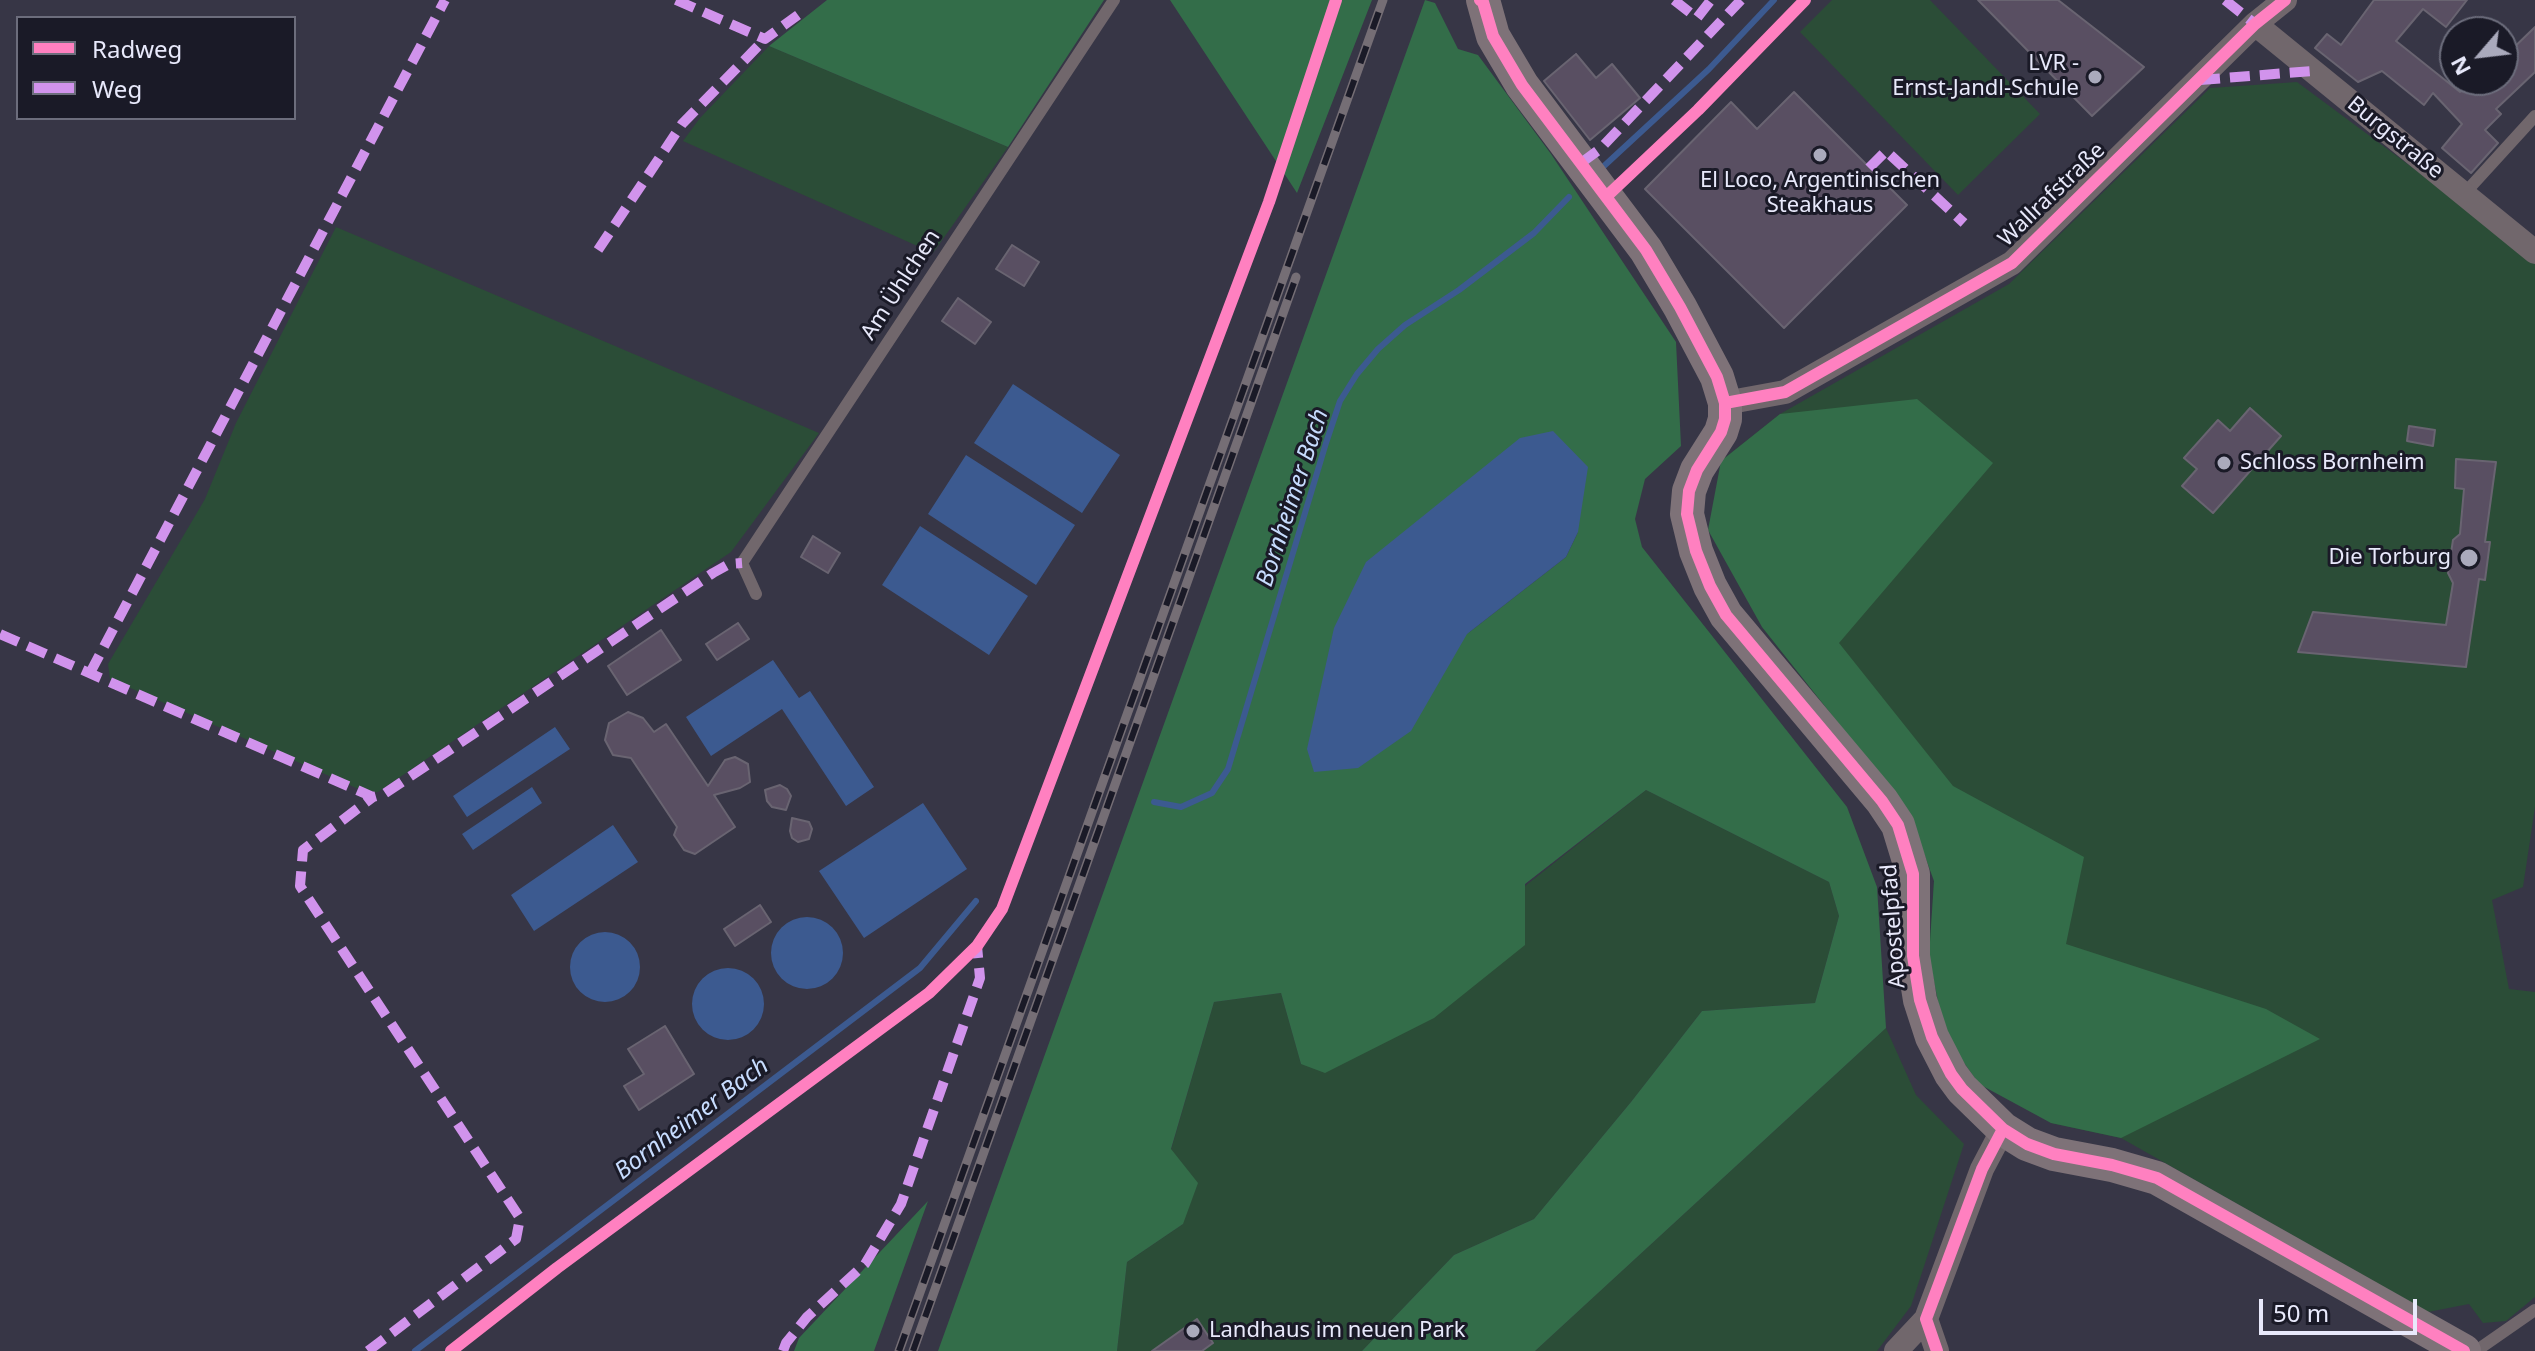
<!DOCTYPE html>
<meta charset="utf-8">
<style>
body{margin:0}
#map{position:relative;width:2535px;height:1351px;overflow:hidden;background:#373646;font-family:"Noto Sans",sans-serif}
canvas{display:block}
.legend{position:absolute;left:16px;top:16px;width:280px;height:104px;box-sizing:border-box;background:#1a1a27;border:2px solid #6c6d7c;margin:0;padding:10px 14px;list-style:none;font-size:24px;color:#e8e9fb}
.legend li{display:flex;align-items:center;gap:16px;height:40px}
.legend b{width:40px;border:2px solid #6c6d7c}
.north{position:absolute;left:2439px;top:16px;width:80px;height:80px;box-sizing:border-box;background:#1a1a27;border:2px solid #6c6d7c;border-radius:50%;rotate:242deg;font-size:22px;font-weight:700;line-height:32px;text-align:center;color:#e8e9fb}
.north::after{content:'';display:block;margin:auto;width:28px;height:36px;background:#aaaabc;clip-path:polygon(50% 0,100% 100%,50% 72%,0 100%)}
.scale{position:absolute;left:2259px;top:1299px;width:158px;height:36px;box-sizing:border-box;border:4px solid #e8e9fb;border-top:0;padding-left:10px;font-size:24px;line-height:28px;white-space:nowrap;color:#e8e9fb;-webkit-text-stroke:6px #1a1a27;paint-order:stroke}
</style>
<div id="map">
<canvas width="2535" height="1351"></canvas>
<ul class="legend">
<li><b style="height:10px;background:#ff80c0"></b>Radweg</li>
<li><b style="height:10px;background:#d193ec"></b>Weg</li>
</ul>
<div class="north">N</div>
<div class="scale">50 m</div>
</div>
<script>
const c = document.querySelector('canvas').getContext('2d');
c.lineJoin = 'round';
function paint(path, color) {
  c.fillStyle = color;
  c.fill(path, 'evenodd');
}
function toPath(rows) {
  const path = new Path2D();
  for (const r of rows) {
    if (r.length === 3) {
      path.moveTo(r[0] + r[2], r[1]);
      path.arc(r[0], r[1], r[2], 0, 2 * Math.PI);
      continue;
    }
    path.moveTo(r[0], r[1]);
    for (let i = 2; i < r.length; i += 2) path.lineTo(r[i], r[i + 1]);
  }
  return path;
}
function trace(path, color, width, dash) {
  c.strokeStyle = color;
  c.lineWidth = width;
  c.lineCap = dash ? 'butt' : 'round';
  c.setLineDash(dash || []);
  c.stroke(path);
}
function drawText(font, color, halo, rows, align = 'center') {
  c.font = font + ' "Noto Sans",sans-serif';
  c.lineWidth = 6;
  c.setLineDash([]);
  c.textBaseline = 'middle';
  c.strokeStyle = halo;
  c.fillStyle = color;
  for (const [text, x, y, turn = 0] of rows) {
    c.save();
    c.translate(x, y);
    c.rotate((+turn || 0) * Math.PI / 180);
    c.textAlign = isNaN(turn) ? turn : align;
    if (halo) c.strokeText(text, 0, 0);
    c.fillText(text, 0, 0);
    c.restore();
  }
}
const green = toPath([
 [1832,0,1930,0,2040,114,1958,195,1800,32],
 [769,46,1008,147,933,253,683,141,700,118],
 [2297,82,2502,234,2535,262,2535,807,2523,887,2492,900,2509,989,2535,992,2535,1297,2506,1321,2483,1323,2469,1304,2428,1312,2121,1138,2051,1123,1929,957,1934,881,1909,812,1762,627,1721,461,1780,414,2009,284,2210,88],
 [336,227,819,433,731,552,378,792,363,791,110,679,108,664,205,499,236,423],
 [1646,790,1829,882,1839,916,1815,1003,1702,1011,1631,1102,1534,1219,1454,1255,1362,1351,1117,1351,1127,1262,1183,1224,1171,1150,1214,1002,1281,993,1301,1064],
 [1886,1028,1916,1095,1964,1144,1911,1306,1877,1351,1535,1351]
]);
const forest = toPath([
 [827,0,1104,0,1008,147,769,46],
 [1170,0,1372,0,1297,193],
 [1425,0,1435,3,1458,49,1478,55,1551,154,1676,342,1681,446,1645,479,1635,519,1642,547,1847,807,1877,887,1886,1028,1535,1351,1362,1351,1454,1255,1534,1219,1631,1102,1702,1011,1815,1003,1839,916,1829,882,1646,790,1525,884,1525,945,1434,1018,1325,1073,1301,1064,1281,993,1214,1002,1171,1149,1198,1183,1183,1224,1127,1262,1117,1351,938,1351],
 [1578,532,1566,557,1467,634],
 [1917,399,1993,463,1839,643,1953,786,2084,857,2066,944,2266,1009,2320,1039,2121,1138,2051,1123,1979,1084,1945,1036,1929,957,1934,881,1909,812,1762,627,1708,530,1721,461,1780,414],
 [928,1201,874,1351,794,1351,799,1338]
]);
const water = toPath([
 [1013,384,1120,455,1082,513,974,443],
 [1553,431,1588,467,1578,532,1566,557,1467,634,1411,731,1358,768,1314,772,1307,749,1334,628,1366,562,1520,438],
 [966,455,1075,525,1036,585,928,514],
 [920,526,1028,596,989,655,882,585],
 [773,660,799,698,810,691,874,787,846,806,782,709,711,756,686,717],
 [555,727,570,749,467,817,453,796],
 [532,787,542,803,473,850,462,834],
 [923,803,967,869,864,938,819,871],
 [613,825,638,862,534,931,511,895],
 [807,953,36],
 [605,967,35],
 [728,1004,36]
]);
const stream = toPath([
 [1604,166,1709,69,1774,0],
 [1154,802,1181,807,1212,793,1228,769,1326,443,1340,401,1357,374,1378,349,1405,325,1459,290,1534,233,1569,197],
 [415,1351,920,968,976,901]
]);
const building = toPath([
 [1978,0,2058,0,2144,67,2092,116,1978,0],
 [2374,0,2467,0,2446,27,2423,9,2396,41,2460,92,2470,82,2475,86,2482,80,2503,80,2503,58,2535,27,2535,72,2496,109,2501,114,2485,130,2498,143,2471,173,2442,148,2462,124,2433,93,2424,105,2382,71,2358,82,2315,48,2327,34,2341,45,2374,0],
 [1576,54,1596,78,1612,64,1640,98,1590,140,1544,81,1576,54],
 [1794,92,1907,205,1784,328,1645,189,1731,102,1757,129,1794,92],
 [1012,245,1039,262,1024,286,996,269,1012,245],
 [958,298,991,322,975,344,942,321,958,298],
 [2250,408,2281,436,2213,513,2182,486,2197,469,2184,458,2218,420,2230,431,2250,408],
 [2409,426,2435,430,2433,446,2407,441,2409,426],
 [2456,459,2496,462,2485,542,2490,542,2485,580,2479,579,2466,667,2298,652,2313,612,2446,625,2453,583,2448,573,2453,540,2460,534,2464,489,2455,488,2456,459],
 [813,536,840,553,828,573,801,557,813,536],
 [738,623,749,639,717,660,706,644,738,623],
 [661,630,681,660,627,695,608,666,661,630],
 [628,712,643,718,654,732,666,724,708,786,725,760,735,757,748,764,750,782,740,788,714,795,735,827,695,854,684,850,674,835,677,827,631,758,613,755,605,740,609,723,628,712],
 [780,785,787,789,791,796,786,810,772,807,767,801,765,790,780,785],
 [792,818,809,822,812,829,809,839,798,842,792,838,790,831,792,818],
 [760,905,771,922,735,946,724,929,760,905],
 [665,1026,694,1074,639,1110,624,1086,644,1074,628,1049,665,1026],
 [1197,1319,1213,1343,1202,1351,1152,1351,1197,1319]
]);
const lane = toPath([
 [2464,194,2535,116],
 [756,594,742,563,1114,0],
 [2476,1351,2535,1310]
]);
const street = toPath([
 [2255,24,2535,252],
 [1725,403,1785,392,2012,263,2255,24,2285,0],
 [1926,1319,1937,1351],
 [1896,1351,1926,1319,1982,1169,2003,1129]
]);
const secondary = toPath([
 [1483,0,1493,36,1522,85,1646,250,1680,307,1717,377,1725,403,1725,419,1721,432,1697,470,1689,491,1687,514,1696,551,1710,586,1726,615,1882,801,1898,825,1913,874,1913,956,1920,1000,1932,1037,1951,1074,1962,1089,2003,1129,2027,1144,2054,1154,2112,1165,2157,1178,2464,1351]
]);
const rail = toPath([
 [899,1351,1383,0],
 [913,1351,1296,277]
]);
const quiet = toPath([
 [676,0,765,39,798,15],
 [1674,0,1697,18,1711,0],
 [2225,0,2255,24],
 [2200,80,2312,71],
 [1581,163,1600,149,1741,0],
 [1869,168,1886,151,1964,223],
 [598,250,682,124,765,39],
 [0,634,373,797,384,794,713,573,729,564,742,563],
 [90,673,445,0],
 [368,1351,516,1239,520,1218,300,886,303,850,373,797],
 [783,1351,786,1343,807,1317,865,1264,901,1204,980,978,977,946]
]);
const cycleway = toPath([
 [1480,0,1483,2,1493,36,1522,85,1646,250,1680,307,1717,377,1725,403,1725,419,1721,432,1697,470,1689,491,1687,514,1696,551,1710,586,1726,615,1882,801,1898,825,1913,874,1913,956,1920,1000,1932,1037,1951,1074,1962,1089,2003,1129,2027,1144,2054,1154,2112,1165,2157,1178,2464,1351],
 [1607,196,1698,110,1805,0],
 [1725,403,1785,392,2012,263,2255,24,2285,0],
 [451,1351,557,1268,929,993,977,946,1002,909,1269,202,1336,0],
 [1937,1351,1926,1319,1982,1169,2003,1129]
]);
const markers = [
 [2095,77,8,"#aaaabc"],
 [1820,155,8,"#aaaabc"],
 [2224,463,8,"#aaaabc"],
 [2469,558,10,"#aaaabc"],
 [1193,1331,8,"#aaaabc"]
];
const poiNames = [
 ["LVR -",2079,64],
 ["Ernst-Jandl-Schule",2079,89],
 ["El Loco, Argentinischen",1820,181,"center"],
 ["Steakhaus",1820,206,"center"],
 ["Schloss Bornheim",2240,463,"left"],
 ["Die Torburg",2451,558],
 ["Landhaus im neuen Park",1209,1331,"left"]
];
const streetNames = [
 ["Burgstraße",2395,138,39],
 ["Wallrafstraße",2052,195,-44],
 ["Am Ühlchen",901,285,-57],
 ["Apostelpfad",1894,926,-94]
];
const waterNames = [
 ["Bornheimer Bach",1293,498,-72],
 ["Bornheimer Bach",692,1119,-37]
];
paint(green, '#2b4d37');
paint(forest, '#336d49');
paint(water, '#3c5a90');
trace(stream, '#3c5a90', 6);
paint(building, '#594f62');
trace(building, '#696471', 2);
trace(lane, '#71676c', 12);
trace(street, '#71676c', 24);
trace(secondary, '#7e7278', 34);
trace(rail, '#756e75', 9);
trace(rail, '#1a1a27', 6, [18]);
trace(quiet, '#d193ec', 10, [20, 10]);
trace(cycleway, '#ff80c0', 12);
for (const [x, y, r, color] of markers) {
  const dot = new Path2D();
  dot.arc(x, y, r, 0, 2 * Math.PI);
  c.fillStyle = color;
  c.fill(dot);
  trace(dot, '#1a1a27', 3);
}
drawText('22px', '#e8e9fb', '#1a1a27', poiNames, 'right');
drawText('22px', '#e8e9fb', '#1a1a27', streetNames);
drawText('italic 24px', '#c7dcfe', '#1a1a27', waterNames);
</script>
